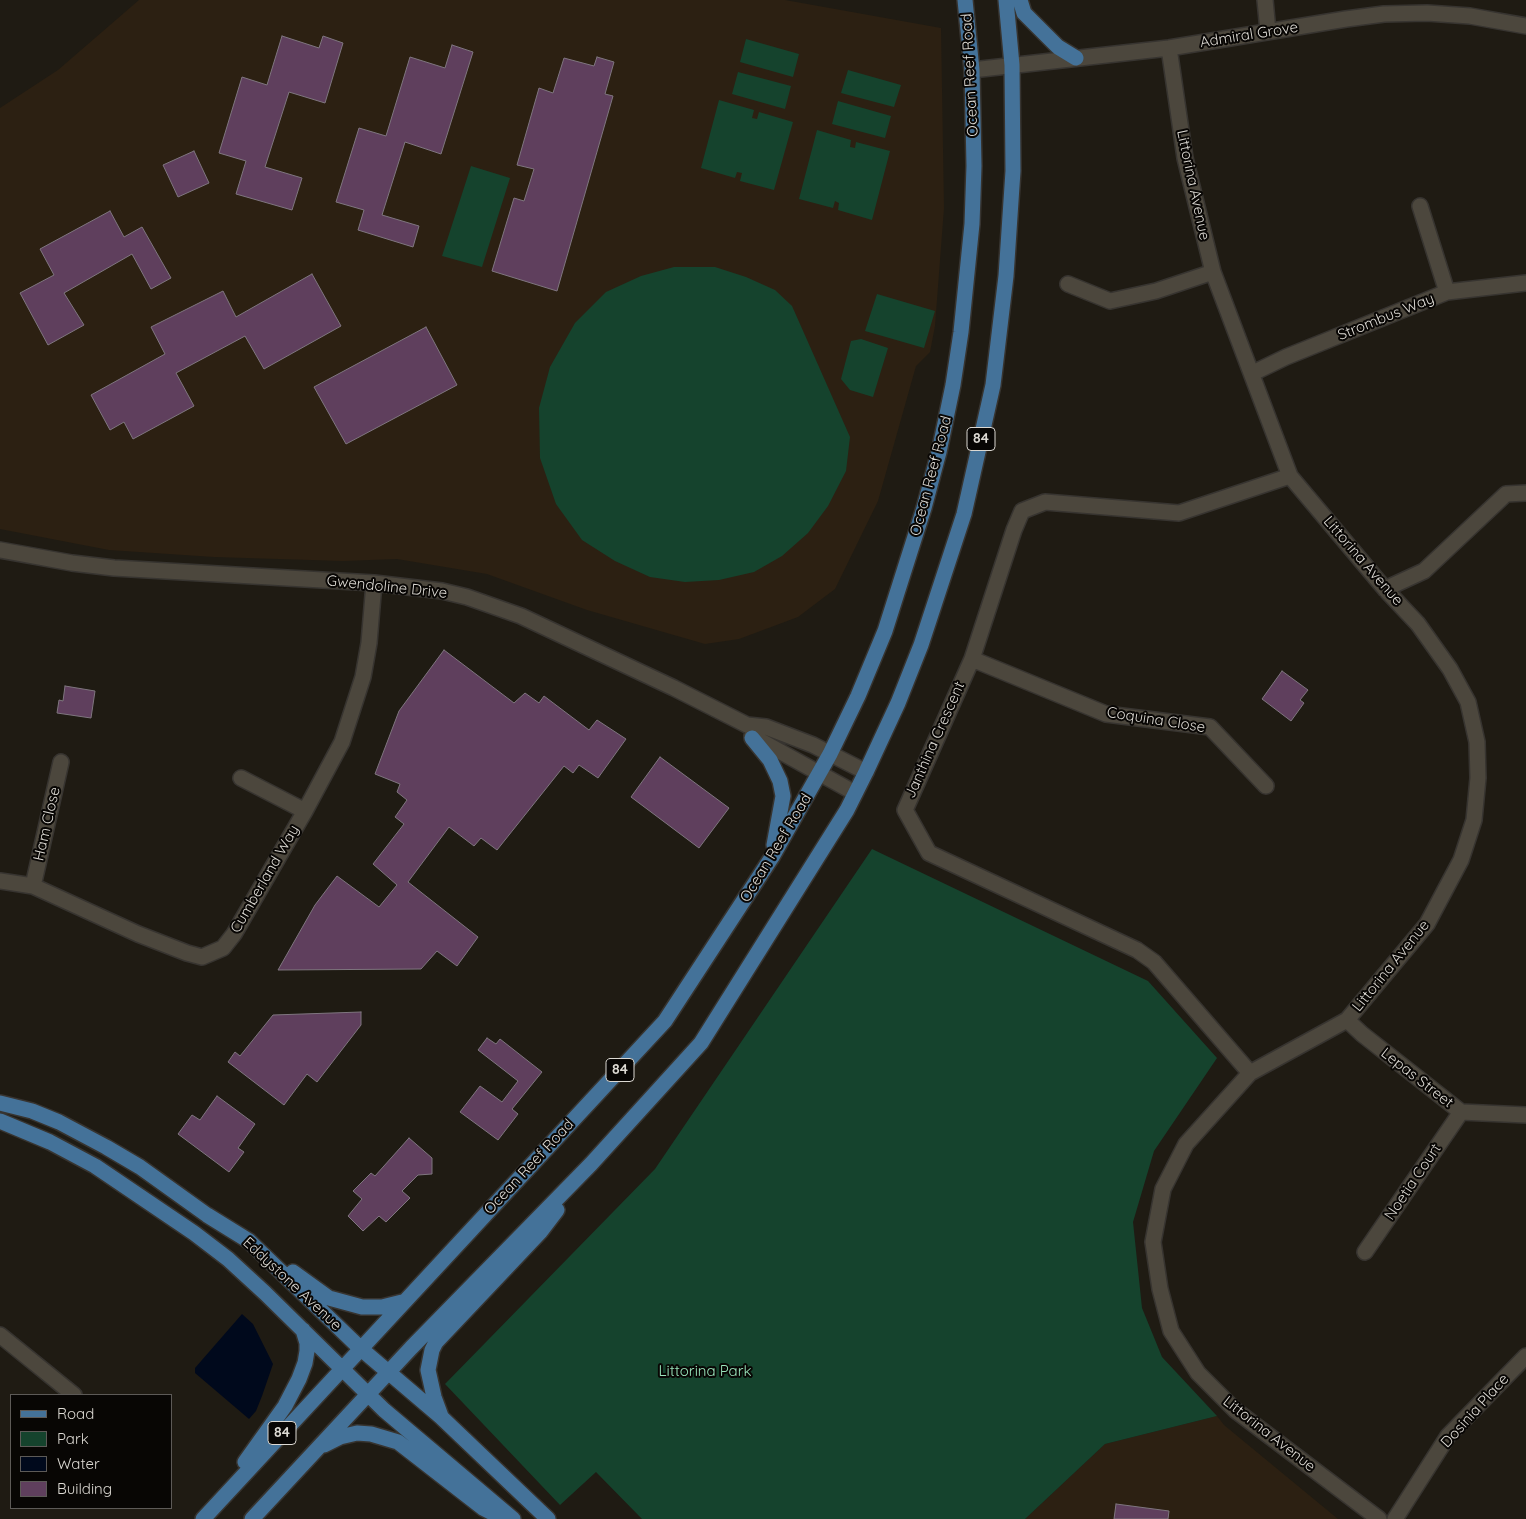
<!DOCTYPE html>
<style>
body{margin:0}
#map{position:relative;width:1526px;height:1519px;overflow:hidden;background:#1f1b13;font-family:Quicksand,sans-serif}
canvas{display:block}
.legend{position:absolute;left:10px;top:1394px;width:162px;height:115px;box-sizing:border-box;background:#080604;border:1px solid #5d5a57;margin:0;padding:6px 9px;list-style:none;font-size:15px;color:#dcd9d3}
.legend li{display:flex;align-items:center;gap:10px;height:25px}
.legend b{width:25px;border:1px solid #5d5a57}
</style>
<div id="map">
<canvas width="1526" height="1519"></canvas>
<ul class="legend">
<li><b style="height:6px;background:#447299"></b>Road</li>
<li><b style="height:14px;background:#15432d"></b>Park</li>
<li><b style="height:14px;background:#00091c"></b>Water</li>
<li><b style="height:14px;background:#5f3f5d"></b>Building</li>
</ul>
</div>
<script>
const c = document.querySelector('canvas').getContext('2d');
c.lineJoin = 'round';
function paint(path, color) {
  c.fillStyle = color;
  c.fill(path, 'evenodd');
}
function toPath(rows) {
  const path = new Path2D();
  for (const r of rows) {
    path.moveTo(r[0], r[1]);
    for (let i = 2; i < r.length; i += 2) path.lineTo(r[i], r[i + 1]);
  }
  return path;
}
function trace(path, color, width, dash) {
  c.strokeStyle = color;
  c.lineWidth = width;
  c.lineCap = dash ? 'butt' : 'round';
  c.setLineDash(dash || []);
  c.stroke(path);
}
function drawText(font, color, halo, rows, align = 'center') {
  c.font = font + ' Quicksand,sans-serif';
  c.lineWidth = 4;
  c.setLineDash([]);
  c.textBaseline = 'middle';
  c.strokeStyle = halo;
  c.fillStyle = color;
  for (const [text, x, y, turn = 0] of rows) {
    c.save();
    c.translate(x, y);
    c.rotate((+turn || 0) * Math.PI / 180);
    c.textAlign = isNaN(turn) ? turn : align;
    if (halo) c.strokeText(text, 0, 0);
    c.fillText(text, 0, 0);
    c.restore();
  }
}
const education = toPath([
 [139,0,785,0,941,28,944,208,935,326,930,352,916,366,878,501,835,589,798,617,739,639,705,644,587,610,487,574,397,559,343,561,214,557,109,550,0,529,0,108,58,70],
 [1217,1416,1224,1425,1338,1519,1025,1519,1105,1444]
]);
const green = toPath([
 [746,39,799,54,793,77,740,62],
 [848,70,901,85,894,107,841,93],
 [738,72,791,86,785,109,732,94],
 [719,100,754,110,752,118,757,119,759,112,793,122,774,190,740,181,742,173,737,172,735,178,701,168],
 [838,101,891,116,885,138,832,124],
 [817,130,851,140,850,147,855,148,856,142,890,151,872,220,838,210,839,203,835,201,833,208,799,199],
 [471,166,510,178,482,267,442,256],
 [674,267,715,267,746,277,775,290,792,306,850,437,846,471,828,506,808,533,782,556,754,572,719,580,685,582,650,577,615,561,582,540,556,504,540,458,539,408,550,367,575,323,606,292,641,276],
 [877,294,935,311,924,348,865,331],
 [861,339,888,348,873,397,850,390,841,379,851,341],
 [872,849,1148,981,1217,1058,1154,1151,1133,1222,1142,1308,1162,1357,1217,1416,1105,1444,1025,1519,642,1519,596,1472,560,1505,445,1384,655,1169]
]);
const water = toPath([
 [242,1314,253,1324,273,1364,262,1396,256,1411,249,1419,195,1373,195,1368]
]);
const building = toPath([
 [282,36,319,48,323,36,343,43,325,103,289,92,265,167,302,178,292,210,236,194,246,161,219,153,242,77,267,85,282,36],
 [452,45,473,52,441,154,405,142,382,215,419,226,413,247,358,230,364,210,336,202,359,128,386,136,410,57,445,68,452,45],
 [597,57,614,62,605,94,613,96,557,291,492,271,514,198,524,201,534,169,517,165,539,88,553,93,564,58,594,66,597,57],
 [194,151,209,183,178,197,163,165,194,151],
 [110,211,124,237,142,227,171,278,151,289,132,254,64,293,84,325,48,345,20,293,54,275,40,249,110,211],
 [312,274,341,326,264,369,245,336,176,373,194,406,133,439,124,422,110,430,91,395,165,354,151,327,223,291,236,317,312,274],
 [426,327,457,385,346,444,314,387,426,327],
 [444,650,514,703,525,693,539,703,544,696,589,730,597,720,626,739,598,778,579,765,573,773,564,766,497,850,481,838,474,846,449,827,408,882,478,937,457,966,437,951,421,969,278,970,315,905,337,876,379,907,397,885,373,864,404,824,395,817,407,800,397,792,400,784,375,774,399,711,444,650],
 [1282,671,1308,690,1300,700,1304,703,1291,721,1262,699,1282,671],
 [65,686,95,691,91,718,57,713,59,700,63,701,65,686],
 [660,757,729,808,699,848,631,797,660,757],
 [361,1012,361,1025,317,1082,307,1074,284,1105,228,1062,235,1052,240,1056,273,1015,361,1012],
 [487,1038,496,1044,500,1039,542,1072,512,1109,518,1114,498,1140,460,1112,480,1086,502,1102,518,1081,478,1050,487,1038],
 [217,1096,255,1124,238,1148,244,1152,229,1172,178,1134,192,1115,200,1120,217,1096],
 [409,1138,432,1158,432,1174,418,1175,402,1191,410,1198,386,1222,379,1216,363,1231,348,1216,362,1199,353,1191,371,1173,375,1176,409,1138],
 [1116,1504,1169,1511,1168,1519,1114,1519,1116,1504]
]);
const minor = toPath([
 [1265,0,1268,31],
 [1169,48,1185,158,1213,272,1290,476,1385,589,1418,624,1450,669,1468,702,1477,742,1478,778,1474,820,1461,860,1427,924,1347,1020,1250,1073,1186,1144,1163,1189,1153,1242,1160,1289,1171,1331,1198,1373,1235,1410,1379,1519],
 [972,70,1169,48,1346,19,1384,14,1427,13,1470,16,1526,26],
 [1420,206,1447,292],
 [1068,284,1110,301,1156,291,1213,272],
 [1253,373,1286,357,1447,292,1526,283],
 [0,550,72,563,114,568,374,583,442,591,467,597,521,616,674,688,747,725,766,727,813,745,866,772],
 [1385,589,1424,571,1506,494,1526,493],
 [972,659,1106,714,1210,727,1266,786],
 [752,736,855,793],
 [241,778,305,811],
 [0,881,33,886,138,934,187,953,202,957,223,948,234,934,305,811,342,742,363,677,369,643,374,583],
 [33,886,61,762],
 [1347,1020,1362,1034,1461,1112,1526,1115],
 [1250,1073,1154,962,1137,950,929,853,905,810,972,659,1014,530,1022,511,1045,502,1179,513,1290,476],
 [1365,1252,1461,1112],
 [0,1335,74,1395],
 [1395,1519,1448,1436,1526,1356]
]);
const major = toPath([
 [1020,0,1024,13,1058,47,1076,58],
 [752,738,770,760,780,781,783,796,774,845],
 [0,1103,32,1111,59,1122,106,1147,140,1167,207,1215,249,1241,360,1348,441,1417,548,1519],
 [0,1121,50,1142,95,1166,194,1233,228,1259,265,1293,384,1410,513,1519],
 [293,1272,329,1298,362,1307,382,1307,402,1302],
 [441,1416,434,1397,428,1370,432,1350,436,1342,541,1231,557,1210],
 [324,1445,340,1437,357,1433,371,1434,398,1442,483,1508,500,1517],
 [245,1462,285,1406,299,1379,305,1363,307,1351,307,1343,303,1330],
 [203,1519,665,1021,772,857,830,754,858,696,885,631,924,508,939,452,953,385,961,332,972,224,974,166,972,70,965,0],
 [252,1519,411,1348,591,1164,701,1043,847,810,866,772,898,703,921,645,964,514,993,385,1006,276,1013,171,1012,65,1006,0]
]);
const shields = [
 [981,439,28],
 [620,1070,28],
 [282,1433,28]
];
const shieldNames = [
 ["84",981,439],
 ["84",620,1070],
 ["84",282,1433]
];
const streetNames = [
 ["Admiral Grove",1249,35,-9],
 ["Ocean Reef Road",970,75,-93],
 ["Littorina Avenue",1193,185,78],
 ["Strombus Way",1386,317,-22],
 ["Ocean Reef Road",931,476,-75],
 ["Littorina Avenue",1363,561,49],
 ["Gwendoline Drive",387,587,6],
 ["Coquina Close",1156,720,9],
 ["Janthina Crescent",935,740,-66],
 ["Ham Close",47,824,-77],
 ["Ocean Reef Road",776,848,-59],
 ["Cumberland Way",265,879,-60],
 ["Littorina Avenue",1391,966,-51],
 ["Lepas Street",1417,1078,38],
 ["Ocean Reef Road",529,1167,-47],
 ["Noetia Court",1413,1182,-56],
 ["Eddystone Avenue",292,1284,43],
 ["Dosinia Place",1475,1411,-48],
 ["Littorina Avenue",1269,1434,38]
];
const parkNames = [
 ["Littorina Park",705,1371]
];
paint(education, '#2c2012');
paint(green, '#15432d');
paint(water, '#00091c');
paint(building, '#5f3f5d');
trace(building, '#7f767f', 1);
trace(minor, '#373430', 18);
trace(major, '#373430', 18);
trace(minor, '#4c473d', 15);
trace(major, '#447299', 15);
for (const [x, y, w] of shields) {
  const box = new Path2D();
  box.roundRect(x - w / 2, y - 11.5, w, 23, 4);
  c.fillStyle = '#080604';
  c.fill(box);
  trace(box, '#dcd9d3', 1);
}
drawText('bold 14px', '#dcd9d3', null, shieldNames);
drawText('15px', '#dcd9d3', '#080604', streetNames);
drawText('15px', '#9ae5bc', '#080604', parkNames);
</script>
